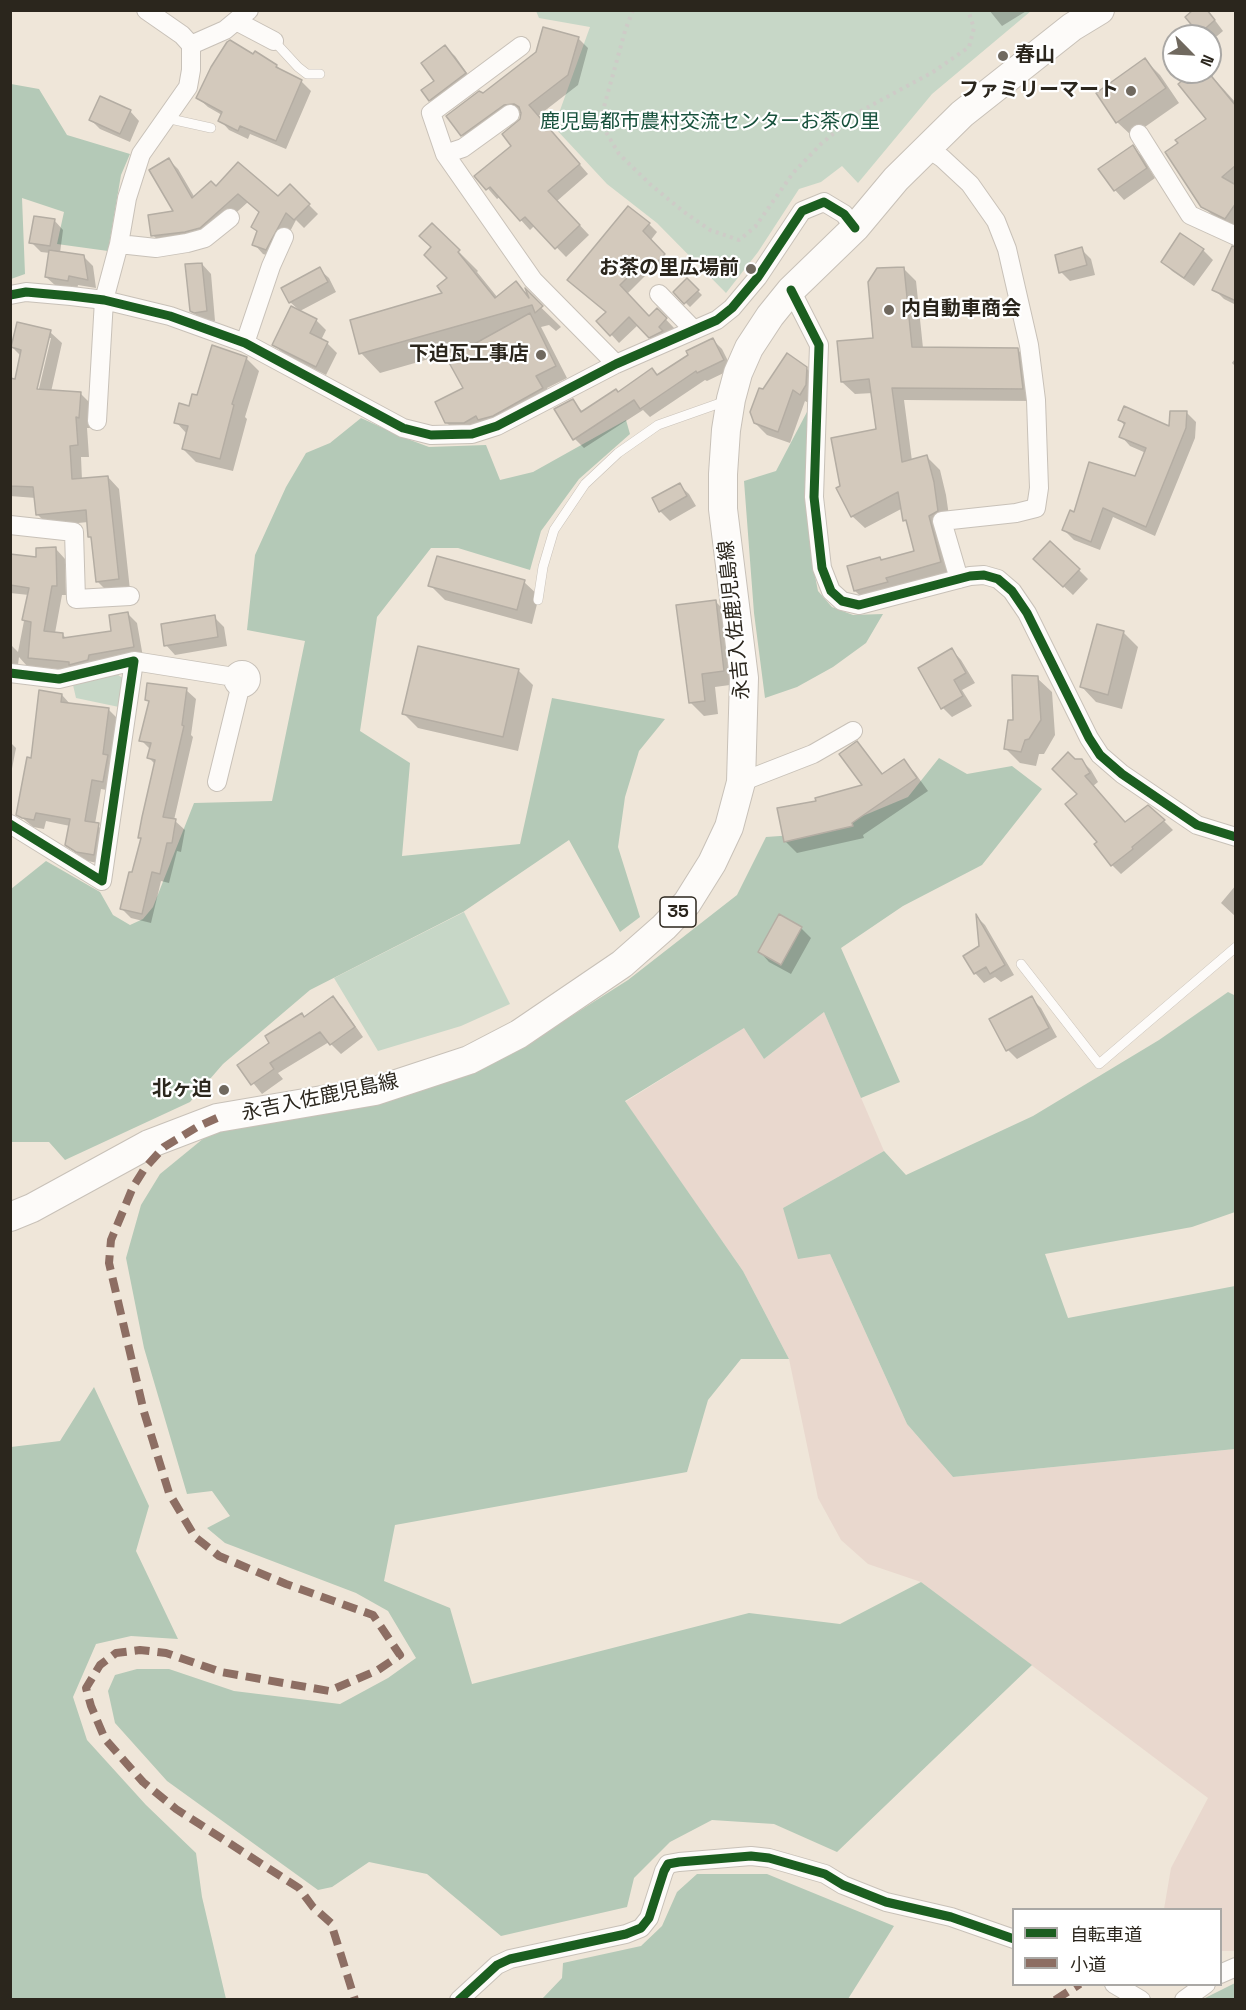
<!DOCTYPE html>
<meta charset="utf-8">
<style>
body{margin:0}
#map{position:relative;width:1246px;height:2010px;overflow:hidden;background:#efe6d9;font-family:"Space Grotesk","Noto Sans JP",sans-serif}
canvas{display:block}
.frame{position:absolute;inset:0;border:12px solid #2b261d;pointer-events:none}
.legend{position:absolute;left:1012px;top:1908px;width:210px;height:78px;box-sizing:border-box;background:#fff;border:2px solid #aaa8a5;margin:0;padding:8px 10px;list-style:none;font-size:18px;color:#2b261d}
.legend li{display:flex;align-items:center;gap:12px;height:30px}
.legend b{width:30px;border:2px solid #aaa8a5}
.north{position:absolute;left:1162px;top:24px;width:60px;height:60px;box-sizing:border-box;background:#fff;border:2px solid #aaa8a5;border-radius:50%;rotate:114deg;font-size:16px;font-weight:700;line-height:24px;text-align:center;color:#2b261d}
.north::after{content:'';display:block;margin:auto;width:21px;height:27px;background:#70695f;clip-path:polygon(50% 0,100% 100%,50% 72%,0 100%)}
</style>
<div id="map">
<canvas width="1246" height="2010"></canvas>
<div class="frame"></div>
<ul class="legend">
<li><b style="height:8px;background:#1b5e20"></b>自転車道</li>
<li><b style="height:8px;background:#8d6e63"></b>小道</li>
</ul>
<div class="north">N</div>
</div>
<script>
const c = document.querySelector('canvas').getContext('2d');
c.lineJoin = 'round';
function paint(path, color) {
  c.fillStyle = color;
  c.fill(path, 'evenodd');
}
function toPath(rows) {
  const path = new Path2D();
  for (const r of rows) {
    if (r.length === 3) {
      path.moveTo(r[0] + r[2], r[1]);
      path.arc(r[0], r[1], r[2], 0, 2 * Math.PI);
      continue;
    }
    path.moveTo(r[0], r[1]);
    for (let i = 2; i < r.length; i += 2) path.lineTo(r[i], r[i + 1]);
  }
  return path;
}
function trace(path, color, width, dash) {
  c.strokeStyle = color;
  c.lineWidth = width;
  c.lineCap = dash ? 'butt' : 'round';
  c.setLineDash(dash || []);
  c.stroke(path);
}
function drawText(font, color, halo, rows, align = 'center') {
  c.font = font + ' "Space Grotesk","Noto Sans JP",sans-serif';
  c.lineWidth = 4.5;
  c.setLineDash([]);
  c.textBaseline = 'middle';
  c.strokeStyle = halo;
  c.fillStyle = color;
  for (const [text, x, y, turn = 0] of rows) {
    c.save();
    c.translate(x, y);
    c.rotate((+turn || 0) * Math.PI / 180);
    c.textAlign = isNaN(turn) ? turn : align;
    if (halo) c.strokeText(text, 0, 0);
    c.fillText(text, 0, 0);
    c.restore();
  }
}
const industrial = toPath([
 [824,1012,884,1151,783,1208,830,1254,907,1424,953,1477,1235,1449,1235,1951,1221,1951,1220,1910,1164,1909,1171,1868,1208,1798,921,1582,868,1564,841,1540,818,1498,789,1359,743,1271,625,1102,745,1027,764,1059]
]);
const green = toPath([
 [536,11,1031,11,932,94,858,183,842,166,821,182,799,189,758,252,726,293,657,223,607,184,554,127,590,27,539,18],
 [114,672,124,679,119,707,76,698,73,685],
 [464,912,510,1004,461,1026,378,1051,334,978]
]);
const forest = toPath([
 [11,84,39,89,67,135,130,154,121,175,108,251,57,244,64,212,22,198,25,274,11,279],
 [808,410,807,483,812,561,818,591,832,607,853,615,883,614,866,643,833,667,797,687,765,698,754,613,744,481,776,471],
 [361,418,405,438,429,447,486,445,500,480,533,472,626,420,630,434,579,479,541,531,530,570,458,548,431,548,377,617,360,731,410,763,402,856,520,844,552,698,665,719,639,751,625,797,618,847,640,917,620,932,569,840,463,912,310,990,223,1064,190,1102,65,1160,49,1142,11,1142,11,889,46,861,100,892,113,915,130,925,143,919,153,907,194,803,272,801,305,641,247,630,255,555,286,487,306,453,330,443],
 [939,758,967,774,1012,766,1042,789,982,865,903,906,841,948,900,1082,861,1098,824,1012,764,1059,744,1028,625,1101,743,1271,789,1359,741,1359,708,1400,687,1472,395,1525,384,1581,450,1608,472,1684,749,1613,840,1624,921,1582,1032,1665,837,1852,774,1824,712,1820,670,1842,634,1878,627,1907,501,1936,427,1874,369,1862,332,1887,318,1890,167,1781,115,1723,108,1691,115,1675,137,1669,169,1669,234,1691,340,1704,388,1678,416,1658,388,1611,356,1593,225,1543,207,1528,230,1516,212,1491,187,1494,144,1348,126,1258,141,1205,160,1174,204,1138,217,1132,510,1055,628,980,737,895,766,837,822,833,908,797],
 [1228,992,1236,996,1235,1212,1192,1227,1045,1254,1068,1318,1235,1286,1235,1449,953,1477,907,1424,830,1254,798,1259,783,1208,884,1151,906,1175,1033,1116,1159,1040],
 [94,1387,149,1506,136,1551,178,1639,131,1636,96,1644,73,1697,87,1740,146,1805,196,1853,202,1897,226,1999,11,1999,11,1447,60,1441],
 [697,1874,767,1874,894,1926,848,1999,542,1999,562,1978,563,1963,641,1946,662,1926,677,1892],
 [1235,1983,1235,1999,1202,1999,1203,1999]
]);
const shadow = toPath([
 [989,10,1028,10,1002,26],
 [1211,15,1223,31,1210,42,1210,36,1203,36,1200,33],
 [578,38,588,48,578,85,538,116,588,174,557,201,589,235,566,257,535,225,530,230,500,197,497,199,477,176,513,146,523,113,514,114,472,144,462,135,483,94],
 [445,47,455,56,474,83,439,109,430,100],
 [254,57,277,66,283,72,301,81,311,91,286,149,250,134,248,139,229,130,220,120,222,115,208,107,198,98],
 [1145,60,1160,75,1179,103,1132,136,1117,122],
 [1195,72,1208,72,1236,103,1236,232,1223,226,1203,206,1208,119],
 [130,111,139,121,130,142,100,129,91,120],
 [1132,147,1142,156,1155,178,1124,200,1115,190],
 [169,160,178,169,195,198,216,188,278,198,290,186,318,214,304,228,296,220,276,258,263,254,254,244,258,232,260,213,248,202,209,237,162,245,153,235,175,212],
 [54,220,63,230,60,253,83,256,93,266,96,288,78,285,77,290,56,286,46,277,50,253,41,252,31,242],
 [649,224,657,232,650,241,672,263,662,274,654,267,627,294,649,318,657,310,674,328,658,345,638,325,619,343,599,321,608,313,577,288],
 [432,225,478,271,477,272,498,298,516,283,561,327,556,331,549,325,541,327,567,378,547,388,553,400,459,435,447,423,465,389,467,348,380,373,361,353,445,294,449,278,433,247],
 [1181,235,1203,250,1213,260,1194,286,1172,271,1163,261],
 [1081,249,1091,259,1095,275,1070,281,1061,272],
 [1236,262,1236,305,1224,299,1214,289],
 [202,264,211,274,215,321,201,320,191,310],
 [319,269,329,278,336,292,300,311,290,302],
 [904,269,916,281,923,348,1017,349,1030,362,1035,401,904,400,912,461,927,457,940,470,946,495,950,523,953,574,868,603,855,591,880,559,883,561,916,552,909,524,905,520,903,508,865,528,852,516,877,430,873,393,855,394,842,382,875,339],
 [687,280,702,295,690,307,675,292],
 [316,320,326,330,321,340,327,343,337,353,326,375,284,354,274,345],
 [50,332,62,343,51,392,80,393,92,405,90,428,87,428,89,457,81,457,82,480,108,477,119,489,130,590,109,593,98,582,88,522,49,526,37,514,36,498,10,496,10,380,16,380,21,356,12,347],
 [48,338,51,338,37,397,34,396],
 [713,340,722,349,732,369,707,381,705,380,650,417,643,410,584,448,575,439,556,410,572,401,583,412,618,393,658,376],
 [1236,357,1236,367,1232,363],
 [246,358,259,371,245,417,247,419,233,471,196,462,183,449,187,434,176,422,198,397],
 [806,368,818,380,812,405,805,401,790,443,767,435,755,423,763,391],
 [1186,412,1196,422,1195,438,1155,536,1113,517,1100,550,1074,540,1064,530,1075,514,1136,478,1146,453,1130,446,1121,436,1125,426,1120,420,1171,428],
 [679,485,689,494,696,506,670,521,660,511],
 [56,549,65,559,66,595,62,595,55,633,62,634,67,639,113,632,127,613,137,623,143,657,77,671,27,666,19,657,17,672,10,676,10,644,18,652,29,595,10,593,10,555,38,559],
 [1045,569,1079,570,1088,579,1073,595],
 [524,582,539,596,532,624,445,600,430,585],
 [716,602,729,615,737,684,715,687,718,714,704,716,690,702],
 [214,617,224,627,227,646,175,655,166,645],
 [1123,632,1138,647,1122,709,1096,702,1082,687],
 [952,650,961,660,975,683,962,690,972,706,952,717,943,708],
 [518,670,533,685,518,751,418,728,403,713],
 [1037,678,1052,692,1055,735,1044,754,1039,754,1036,766,1020,763,1005,748,1014,722],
 [186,690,196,699,191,735,193,737,174,820,185,830,181,852,177,851,169,883,161,881,151,923,131,918,121,908,133,874,142,839,140,837,155,764,149,758,151,750,141,740,150,703,147,700],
 [62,695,71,705,109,710,118,719,112,791,101,789,95,824,108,834,104,864,87,861,77,854,67,845,70,826,46,821,44,829,33,827,18,814,32,760],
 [10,742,16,748,10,779],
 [857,743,883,774,904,761,915,773,928,791,863,835,864,838,797,853,785,841,818,802,864,785],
 [1081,760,1091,770,1098,782,1093,786,1126,824,1164,821,1173,830,1121,874,1112,865,1099,842,1079,794,1075,761],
 [1236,885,1236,917,1221,903],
 [780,916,801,928,811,938,791,974,769,962,760,952],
 [978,918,985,925,1014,975,1001,982,995,977,984,983,975,973,981,947],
 [332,998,342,1007,363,1037,341,1054,329,1042,278,1073,283,1079,262,1094,239,1065],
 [1031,998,1041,1008,1057,1037,1017,1059,1008,1050]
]);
const building = toPath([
 [1193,10,1207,10,1215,20,1199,34,1185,17,1193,10],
 [543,27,579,37,568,75,529,105,580,164,548,191,580,225,555,249,525,217,520,221,490,187,486,190,474,176,511,146,502,134,520,119,521,113,519,107,514,104,504,105,461,136,446,116,479,91,483,93,536,52,543,27],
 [230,40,253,54,255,51,277,65,276,67,302,80,276,141,240,126,238,131,218,121,222,112,196,98,211,67,227,42,230,40],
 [445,45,466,73,429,101,421,90,434,81,421,63,445,45],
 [1145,58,1166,88,1116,123,1096,93,1145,58],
 [1193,72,1208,72,1236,106,1236,165,1222,177,1236,185,1236,203,1225,219,1201,207,1165,152,1178,143,1175,140,1206,119,1178,84,1193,72],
 [100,96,131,110,120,134,89,120,100,96],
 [1133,145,1147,168,1114,191,1098,169,1133,145],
 [169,158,192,198,211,181,216,186,238,162,278,196,290,184,310,204,294,220,286,213,266,250,252,245,257,231,251,227,259,212,238,194,200,228,185,232,151,236,148,215,173,211,149,170,169,158],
 [628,206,650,223,643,231,665,254,652,267,645,260,620,285,649,316,657,308,667,318,659,327,663,331,649,338,629,317,610,336,596,321,606,312,567,280,628,206],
 [34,216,55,219,50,246,29,243,34,216],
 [432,223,460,250,458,252,495,298,516,281,529,298,525,288,543,306,535,313,532,305,359,354,350,320,442,293,437,286,447,278,424,255,431,247,419,236,432,223],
 [1180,233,1204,249,1184,278,1161,262,1180,233],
 [1232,246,1236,247,1236,301,1212,290,1232,246],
 [1082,247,1087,265,1059,273,1055,255,1082,247],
 [49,250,84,255,88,280,69,276,68,281,45,277,49,250],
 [202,263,207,311,194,313,190,311,185,264,202,263],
 [320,267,328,282,289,303,281,288,320,267],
 [904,267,912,347,1018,348,1023,389,892,388,902,462,927,455,934,482,938,511,929,516,941,562,886,578,888,582,854,591,847,566,880,557,881,560,914,551,906,520,903,521,898,492,851,517,836,488,840,486,831,438,876,429,869,379,841,382,837,341,873,338,868,282,877,268,904,267],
 [687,278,699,290,684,304,673,292,687,278],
 [291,306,317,319,310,333,328,342,316,367,272,345,291,306],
 [530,313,556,366,536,376,543,388,493,416,478,420,476,416,464,423,445,423,435,402,463,388,447,359,530,313],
 [17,322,51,330,37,389,81,392,79,418,76,417,78,445,70,446,72,479,108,476,119,579,96,582,91,537,88,537,86,510,36,515,33,487,10,486,10,378,15,379,21,350,11,347,17,322],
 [713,338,724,360,697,373,696,371,640,409,634,400,573,440,554,409,573,399,581,412,616,389,618,392,652,368,657,375,688,355,686,351,713,338],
 [212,345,247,357,232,404,234,405,220,459,182,449,188,426,174,423,179,403,189,406,192,394,197,395,212,345],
 [787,353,807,367,806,385,800,395,793,390,778,432,754,423,750,412,759,388,763,389,787,353],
 [1124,406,1169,426,1170,411,1187,411,1186,428,1146,527,1103,508,1091,542,1062,530,1070,510,1074,512,1089,462,1135,476,1146,448,1119,437,1125,423,1118,420,1124,406],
 [680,483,687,496,659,512,652,498,680,483],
 [1050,541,1080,569,1063,587,1033,559,1050,541],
 [56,547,57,586,52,586,44,631,63,633,63,638,111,631,109,615,128,612,134,647,89,655,88,660,69,665,69,662,28,658,31,622,22,620,29,588,10,585,10,554,36,557,36,548,56,547],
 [437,556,525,580,517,610,428,586,437,556],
 [716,600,724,671,702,674,705,701,689,703,676,605,716,600],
 [215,615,218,637,164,646,161,624,215,615],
 [1097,624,1124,631,1108,695,1080,687,1097,624],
 [418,646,519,669,503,737,402,714,418,646],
 [952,648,966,673,954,680,963,696,941,709,918,668,952,648],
 [1012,675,1038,676,1041,720,1029,739,1025,740,1021,752,1004,749,1008,720,1013,720,1012,675],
 [147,683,187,688,182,725,184,726,163,817,176,819,172,843,167,843,160,874,152,872,142,914,120,909,129,872,132,872,141,838,138,838,142,817,155,760,147,758,151,743,139,741,149,701,145,700,147,683],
 [39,690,62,694,61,702,109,708,103,754,108,755,103,782,92,780,85,821,99,823,94,855,76,852,65,845,70,819,36,813,34,820,22,818,16,815,27,757,31,758,39,690],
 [857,741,882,774,904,759,917,778,852,823,853,826,784,842,777,808,816,801,815,798,862,785,839,754,857,741],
 [1068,752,1075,759,1082,759,1090,773,1085,776,1125,822,1148,805,1165,820,1132,847,1133,849,1111,866,1094,844,1097,842,1065,804,1077,794,1052,769,1068,752],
 [779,914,802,927,781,965,758,952,779,914],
 [976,914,1005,965,990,974,986,967,974,974,963,956,979,946,976,914],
 [333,996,355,1027,330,1045,320,1032,270,1063,274,1069,251,1085,237,1065,269,1043,265,1036,302,1013,304,1017,333,996],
 [1032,996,1049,1028,1006,1051,989,1019,1032,996]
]);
const path = toPath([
 [633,10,625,31,602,114,606,132,619,154,651,185,684,212,710,230,739,240,755,227,793,173,822,143,861,111,933,72,969,47,974,28,968,10]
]);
const lane = toPath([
 [274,41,298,67,307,74,320,74],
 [166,118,211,128],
 [538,600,543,567,554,530,585,484,618,453,658,425,726,401],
 [1021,964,1099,1064,1236,947]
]);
const street = toPath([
 [236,21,274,41],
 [191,45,225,30,249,10],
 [521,46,431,113,445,154,533,280,616,364],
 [1139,134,1190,215,1236,236],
 [927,148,942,158,970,184,996,221,1007,249,1029,345,1036,400,1039,488,1036,508,1016,513,942,521,959,579],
 [445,154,463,148,510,114],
 [119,244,156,248,187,243,205,238,230,218],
 [791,290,819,345,814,497,822,568,831,591,842,601,859,605,970,576,984,575,998,579,1012,591,1027,613,1089,738,1100,755,1122,774,1197,825,1236,837],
 [659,294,694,330],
 [10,295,26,292,71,296,104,300,170,316,245,343,403,428,431,435,472,434,497,426,616,364,717,320,732,308,758,277,802,211,824,202,844,214,855,228],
 [245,343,271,266,284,237],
 [97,421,104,300,119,244,127,198,141,154,188,87,191,70,191,45,182,35,146,10],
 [10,525,74,532,76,599,130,596],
 [134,661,234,677],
 [242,679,9],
 [10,673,59,679,134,661,102,881,10,824],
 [217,782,240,688],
 [741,782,813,754,853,731],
 [1220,1974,1236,1967],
 [1114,1984,1141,2000],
 [459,2000,497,1965,510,1959,626,1934,641,1928,649,1918,664,1871,668,1864,679,1862,751,1856,769,1858,825,1874,843,1885,886,1902,951,1917,1014,1939],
 [1184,2000,1206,1984]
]);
const primary = toPath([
 [10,1217,32,1208,149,1144,217,1118,375,1091,469,1060,519,1034,622,964,664,927,687,903,712,863,729,827,741,782,744,678,723,509,723,474,726,430,731,399,738,373,749,348,770,316,791,290,855,228,896,179,962,114,1072,27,1100,10]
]);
const quiet = toPath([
 [217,1118,197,1127,164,1147,145,1168,133,1187,111,1240,109,1263,144,1412,169,1493,195,1537,219,1556,286,1584,373,1615,400,1655,378,1670,329,1691,221,1672,166,1653,140,1650,116,1653,100,1665,86,1688,91,1706,105,1739,143,1782,176,1809,299,1888,313,1907,331,1923,355,2000],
 [1055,2000,1080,1984]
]);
const cycleway = toPath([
 [791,290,819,345,814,497,822,568,831,591,842,601,859,605,970,576,984,575,998,579,1012,591,1027,613,1089,738,1100,755,1122,774,1197,825,1236,837],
 [10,295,26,292,71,296,104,300,170,316,245,343,403,428,431,435,472,434,497,426,616,364,717,320,732,308,758,277,802,211,824,202,844,214,855,228],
 [10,673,59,679,134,661,102,881,10,824],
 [459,2000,497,1965,510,1959,626,1934,641,1928,649,1918,664,1871,668,1864,679,1862,751,1856,769,1858,825,1874,843,1885,886,1902,951,1917,1014,1939]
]);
const markers = [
 [1003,56,6,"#70695f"],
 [1131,91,6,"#70695f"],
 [751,269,6,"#70695f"],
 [889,310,6,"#70695f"],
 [541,355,6,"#70695f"],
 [224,1090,6,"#70695f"]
];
const shields = [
 [678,912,36]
];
const shieldNames = [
 ["35",678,912]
];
const poiNames = [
 ["春山",1015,56,"left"],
 ["ファミリーマート",1119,91],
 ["お茶の里広場前",739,269],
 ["内自動車商会",901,310,"left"],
 ["下迫瓦工事店",529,355],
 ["北ヶ迫",212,1090]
];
const parkNames = [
 ["鹿児島都市農村交流センターお茶の里",710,123]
];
const streetNames = [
 ["永吉入佐鹿児島線",735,620,-96],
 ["永吉入佐鹿児島線",320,1098,-12]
];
paint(industrial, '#e9d8ce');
paint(green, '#c7d7c7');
paint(forest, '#b4c9b7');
paint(shadow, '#0003');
paint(building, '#d3c9bc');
trace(building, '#b4ada3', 1.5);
trace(lane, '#c8c1b8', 10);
trace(street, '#c8c1b8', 20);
trace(primary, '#c8c1b8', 30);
trace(path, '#cecbc7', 4, [3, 4.5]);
trace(lane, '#fdfbf9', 9);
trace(street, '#fdfbf9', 18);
trace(primary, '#fdfbf9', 28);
trace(quiet, '#8d6e63', 8, [15, 8]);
trace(cycleway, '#1b5e20', 9);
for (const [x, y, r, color] of markers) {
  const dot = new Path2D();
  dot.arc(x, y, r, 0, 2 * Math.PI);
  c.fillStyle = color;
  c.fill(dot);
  trace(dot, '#fff', 2);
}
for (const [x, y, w] of shields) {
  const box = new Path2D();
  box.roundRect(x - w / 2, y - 15, w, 30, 4.5);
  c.fillStyle = '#fff';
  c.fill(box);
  trace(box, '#2b261d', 1.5);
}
drawText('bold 18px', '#2b261d', null, shieldNames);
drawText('bold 20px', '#2b261d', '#fff', poiNames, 'right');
drawText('20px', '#17513c', '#fff', parkNames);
drawText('20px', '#2b261d', '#fff', streetNames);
</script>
